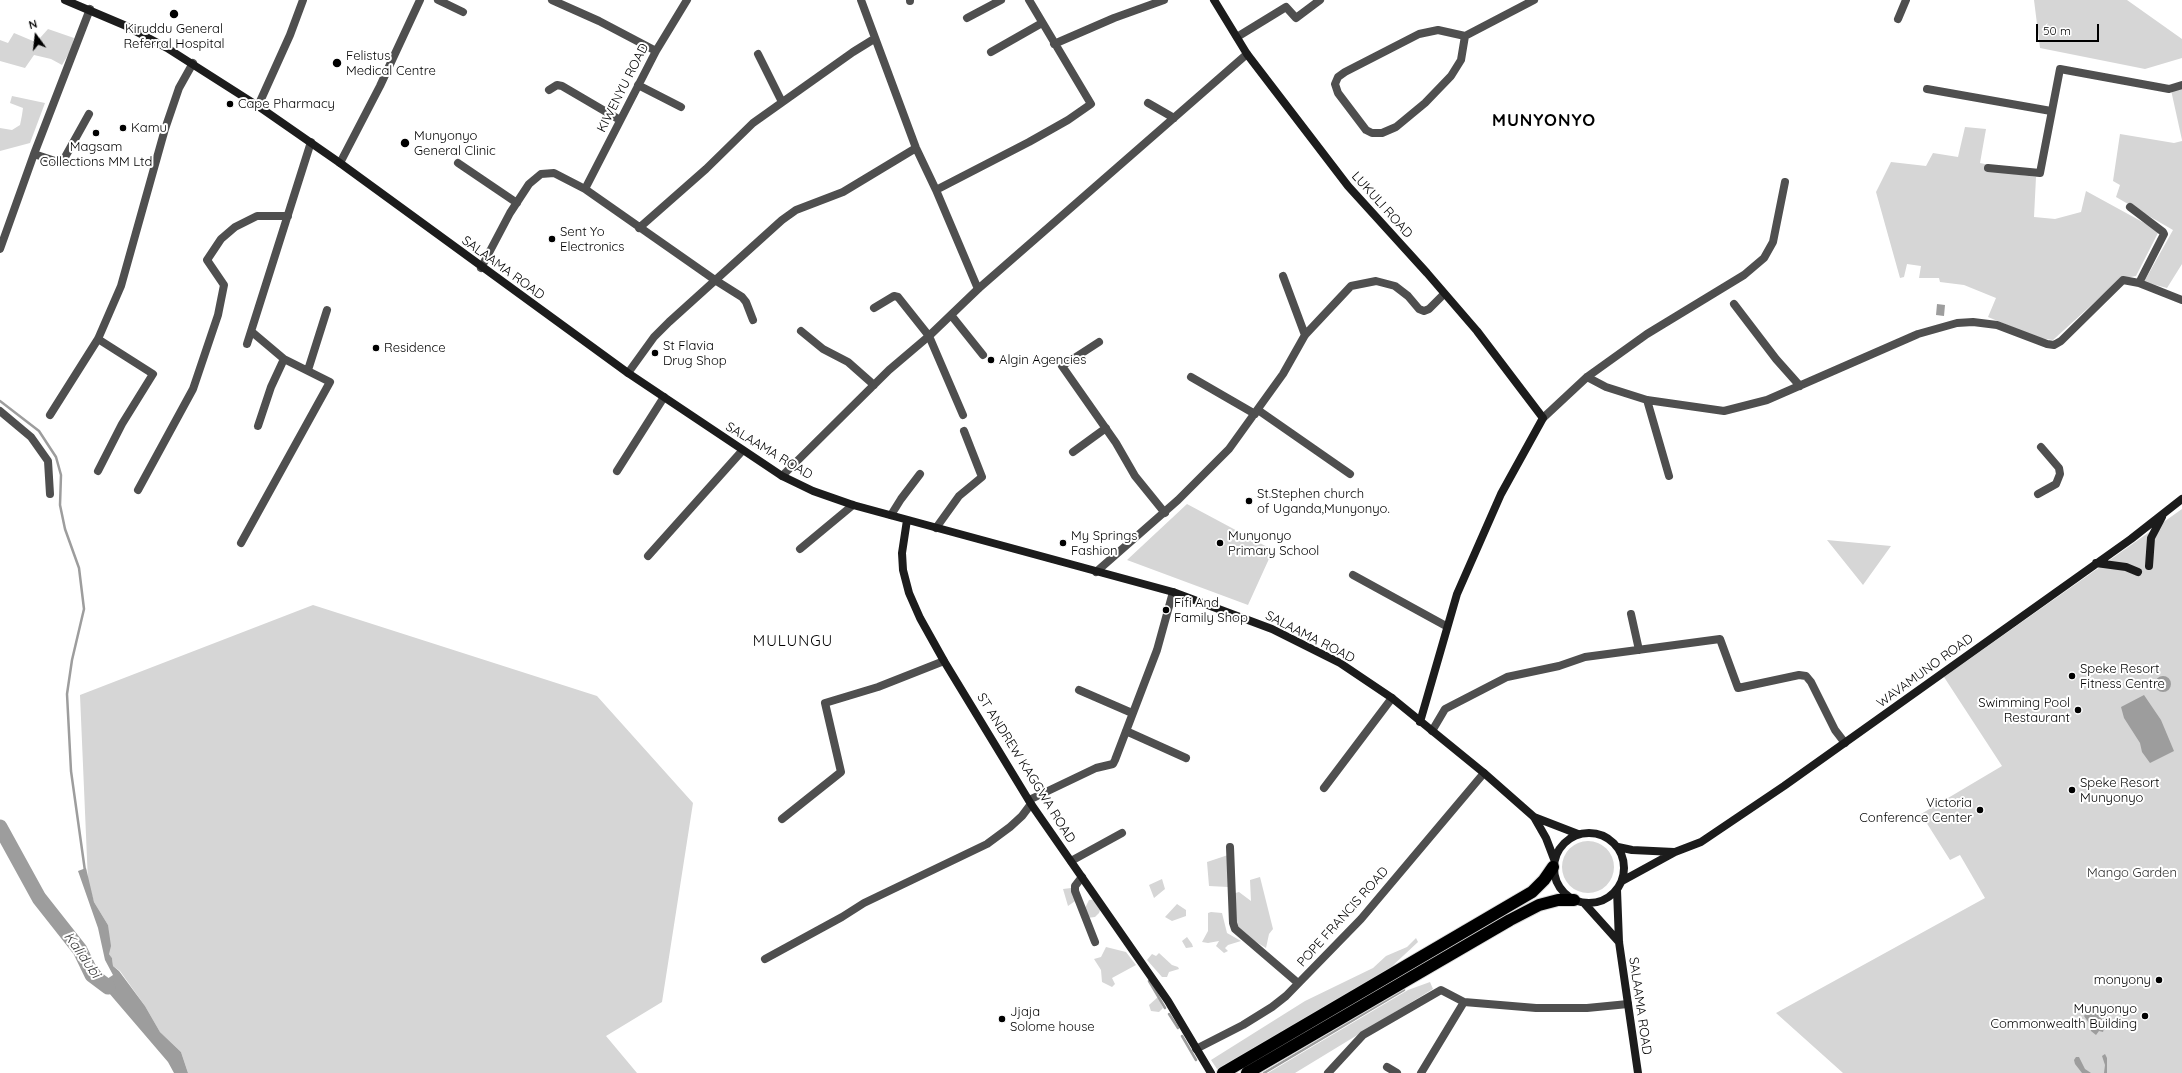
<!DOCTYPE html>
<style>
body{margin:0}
#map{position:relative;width:2182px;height:1073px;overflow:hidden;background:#fff;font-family:Quicksand,sans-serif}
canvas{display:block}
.north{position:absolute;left:16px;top:16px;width:40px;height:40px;-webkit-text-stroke:3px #fff;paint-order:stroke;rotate:345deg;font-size:11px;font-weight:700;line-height:16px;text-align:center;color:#000}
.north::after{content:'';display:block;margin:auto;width:14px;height:18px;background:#000;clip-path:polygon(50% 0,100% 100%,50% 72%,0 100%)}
.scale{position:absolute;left:2036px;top:24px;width:63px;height:18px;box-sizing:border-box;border:2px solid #000;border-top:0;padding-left:5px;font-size:12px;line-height:14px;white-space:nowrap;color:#000;-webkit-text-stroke:3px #fff;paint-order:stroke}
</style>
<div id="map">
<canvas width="2182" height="1073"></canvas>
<div class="north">N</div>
<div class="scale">50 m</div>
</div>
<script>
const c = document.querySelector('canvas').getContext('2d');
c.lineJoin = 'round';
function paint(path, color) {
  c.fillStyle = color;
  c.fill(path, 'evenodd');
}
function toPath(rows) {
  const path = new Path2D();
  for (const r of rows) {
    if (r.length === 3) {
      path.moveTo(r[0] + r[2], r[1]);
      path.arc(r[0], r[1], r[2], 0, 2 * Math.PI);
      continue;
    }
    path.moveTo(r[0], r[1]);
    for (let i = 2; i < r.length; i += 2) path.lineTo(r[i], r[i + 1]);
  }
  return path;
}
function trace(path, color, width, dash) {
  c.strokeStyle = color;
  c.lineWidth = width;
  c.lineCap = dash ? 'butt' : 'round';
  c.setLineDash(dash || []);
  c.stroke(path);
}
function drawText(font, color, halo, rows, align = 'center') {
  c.font = font + ' Quicksand,sans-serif';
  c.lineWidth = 4;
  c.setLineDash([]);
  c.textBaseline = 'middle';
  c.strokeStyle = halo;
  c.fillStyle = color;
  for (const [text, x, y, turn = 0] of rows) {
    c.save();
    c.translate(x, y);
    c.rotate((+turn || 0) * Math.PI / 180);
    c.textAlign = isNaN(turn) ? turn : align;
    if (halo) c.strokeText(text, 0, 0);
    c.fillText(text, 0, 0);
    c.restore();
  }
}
const green = toPath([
 [2034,0,2127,0,2182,39,2182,58,2145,69,2040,48],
 [48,29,74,38,71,50,62,65,51,59,34,55,25,68,0,61,0,40,8,43,14,33,33,41,40,38],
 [2182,87,2182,140,2171,90],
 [12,96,45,103,30,143,0,151,0,128,12,130,20,125,22,115,23,108,10,103],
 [1965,127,1986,129,1980,163,1994,166,1993,171,2036,177,2034,217,2055,219,2081,212,2086,191,2159,231,2136,276,2125,278,2108,290,2053,340,2039,338,1988,317,1996,298,1964,285,1940,282,1939,278,1919,278,1921,266,1907,264,1904,277,1900,278,1876,192,1891,162,1926,166,1933,153,1958,157],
 [2120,134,2174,143,2182,141,2182,264,2167,288,2144,282,2173,230,2116,197,2120,185,2113,181],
 [1187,504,1273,550,1248,605,1127,560],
 [2182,509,2182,1073,1843,1073,1776,1013,1985,898,1960,855,1950,860,1921,814,2002,766,1944,677],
 [1827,540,1891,546,1863,585],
 [313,605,597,696,693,803,662,1002,606,1036,637,1073,188,1073,181,1052,160,1032,145,1006,120,971,113,966,112,958,109,954,108,925,94,902,88,882,80,695],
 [1588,867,26],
 [1228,855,1228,887,1209,886,1207,862],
 [1260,877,1273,929,1269,934,1266,948,1235,929,1232,894,1239,892,1251,901,1250,880],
 [1162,879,1165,889,1154,898,1149,885],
 [1071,888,1078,899,1068,906,1063,889],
 [1097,899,1102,905,1099,913,1095,917,1087,918,1084,910,1089,900],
 [1177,904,1186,910,1186,916,1172,921,1165,917],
 [1211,912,1222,913,1227,933,1241,941,1228,945,1225,948,1228,951,1224,953,1216,946,1219,941,1208,943,1202,942,1208,931,1208,913],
 [1187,937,1192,944,1193,947,1186,948,1182,941],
 [1416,938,1418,942,1389,969,1359,989,1217,1069,1211,1060,1305,1001,1373,968,1386,956,1407,947],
 [1106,947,1126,952,1136,965,1112,978,1115,984,1112,987,1102,982,1101,970,1094,959,1101,957],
 [1159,953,1172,965,1178,967,1179,969,1169,972,1167,977,1162,977,1147,960,1152,954,1156,956],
 [1430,982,1433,989,1295,1073,1268,1073,1408,990],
 [1158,997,1163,1008,1159,1012,1151,1011,1149,1005]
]);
const water = toPath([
 [1937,304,1945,305,1944,316,1936,315],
 [2163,684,8],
 [2144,695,2161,720,2174,751,2150,763,2142,752,2140,743,2124,718,2121,707],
 [86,868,94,902,108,925,111,946,109,954,112,958,113,966,119,971,145,1006,160,1032,181,1052,188,1073,174,1073,168,1062,91,972,97,967,107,979,113,975,105,960,98,928,78,871],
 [2093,1006,2093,1009,2099,1007,2102,1010,2101,1018,2105,1025,2103,1032,2099,1031,2096,1035,2091,1031,2089,1023,2084,1016,2089,1009],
 [2105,1054,2107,1058,2107,1073,2104,1073,2105,1065,2102,1056],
 [2076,1057,2079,1057,2085,1069,2091,1073,2082,1073,2075,1064,2074,1060]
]);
const stream = toPath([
 [0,401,39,431,56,457,61,475,60,505,65,529,79,568,84,609,72,660,67,694,71,771,85,871],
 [1149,981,1165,1008],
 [1169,1014,1178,1028],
 [1182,1036,1196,1060],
 [1264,1073,1404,990]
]);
const river = toPath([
 [0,827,39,898,80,950,92,975,108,987]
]);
const street = toPath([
 [438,0,463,12],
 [552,0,599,21,656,51],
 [861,0,916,148,936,190,978,289],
 [910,0,910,1],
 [967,18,1001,0],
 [1898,19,1906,0],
 [1465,36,1461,60,1451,76,1425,103,1396,127,1382,133,1372,133,1366,130,1338,93,1335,84,1338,77,1345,72,1419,34,1438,30,1465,36,1534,0],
 [1237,37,1286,7,1296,18,1320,0],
 [1054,44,1114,18,1164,0],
 [991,52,1042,23],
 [758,54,782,102],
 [638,85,681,107],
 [1927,89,2051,111],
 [549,90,557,85,562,86,620,120],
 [1148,103,1174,118],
 [258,106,290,35,303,0],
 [34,154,58,162,64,159,89,114],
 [340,163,380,86,420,0],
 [458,163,517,203],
 [1988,168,2040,173,2060,69,2169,89,2182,85],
 [585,189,656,51,687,0],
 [936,190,1029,142,1068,120,1091,104,1029,0],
 [2130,207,2163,232,2164,234,2139,283],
 [639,228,706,169,753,123,853,52,874,39],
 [0,249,34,154,90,9],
 [481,268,510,213,529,184,541,174,554,173,585,189,715,280,742,297,746,302,753,320],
 [1283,276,1305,335],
 [1734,304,1776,359,1800,386],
 [874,308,894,296,898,297,929,336,963,415],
 [951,315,983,355],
 [801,331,823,349,848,362,874,385],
 [98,339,153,374,122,424,98,471],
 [1099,342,1062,366,1116,443,1135,476,1165,513],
 [247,344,311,142],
 [308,370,327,310],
 [628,373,654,337,669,322,782,220,796,210,843,192,916,148],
 [1191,377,1255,414],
 [1587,377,1606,387,1647,400,1724,411,1767,400,1918,334,1957,323,1973,322,1997,325,2047,344,2054,345,2061,341,2123,280,2139,283,2182,300],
 [1647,400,1669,476],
 [1258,410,1350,474],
 [0,411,31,437,48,461,50,494],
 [50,415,98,339,121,286,165,129,179,88,193,63],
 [1543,418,1587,377,1647,334,1744,275,1764,258,1773,242,1785,182],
 [258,426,271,387,284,359],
 [1073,452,1106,428],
 [617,471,664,397],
 [782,476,889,370,929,336,978,289,1247,54],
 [138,490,193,389,218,315,224,285,207,260,221,239,235,227,257,216,288,216],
 [2038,494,2056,484,2060,474,2059,468,2041,447],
 [891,515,901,499,920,474],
 [936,528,959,496,982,477,964,431],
 [241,543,330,382,284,359,252,332],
 [800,549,853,505],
 [648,556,742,451],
 [1096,572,1178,500,1229,449,1283,374,1305,335,1351,286,1376,281,1395,286,1408,296,1419,309,1424,311,1429,309,1444,294],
 [1353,575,1446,626],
 [1631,614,1639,650],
 [1079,690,1132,713],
 [1126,731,1186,758],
 [1432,731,1445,709,1507,677,1559,666,1585,657,1720,639,1738,688,1799,675,1806,676,1811,682,1835,730,1845,743],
 [1324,788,1392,698],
 [1029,800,1096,768,1113,764,1115,760,1157,650,1173,592],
 [782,819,841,772,825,703,878,687,944,661],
 [1230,847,1233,923,1235,929,1298,983],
 [1071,861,1122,833],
 [1082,877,1075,886,1075,891,1095,942],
 [765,959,842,917,864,903,987,844,1010,827,1022,816,1031,804],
 [1196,1049,1243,1025,1272,1007,1286,996,1361,919,1484,773],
 [1387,1067,1397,1073],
 [1328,1073,1363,1035,1441,990,1464,1002,1536,1008,1587,1008,1628,1004],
 [1421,1073,1464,1002]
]);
const secondary = toPath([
 [65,0,124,25,167,48,258,106,340,163,628,373,782,476,813,491,853,505,1173,592,1272,629,1340,663,1392,698,1484,773,1534,817,1546,838,1554,859],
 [1214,0,1247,54,1348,186,1427,273,1477,331,1543,418,1501,494,1457,594,1420,722],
 [907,520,902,553,903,570,909,593,920,618,944,661,1031,804,1168,1001,1211,1073],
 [2096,563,2126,567,2138,572],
 [2149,566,2151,538,2162,517],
 [1534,817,1578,834],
 [1589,868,35],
 [1618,847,1632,850,1674,852],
 [1622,881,1675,852,1701,842,1784,786,2131,539,2182,499],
 [1617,890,1619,942,1638,1073],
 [1584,903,1619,942]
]);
const highway = toPath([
 [1223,1073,1532,892,1544,880,1553,867],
 [1247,1073,1510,920,1539,905,1558,900,1574,900]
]);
const markers = [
 [174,14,5,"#000"],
 [337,63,5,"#000"],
 [230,104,4,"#000"],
 [123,128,4,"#000"],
 [96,133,4,"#000"],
 [405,143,5,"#000"],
 [552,239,4,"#000"],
 [376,348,4,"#000"],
 [655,353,4,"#000"],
 [991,360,4,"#000"],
 [1249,501,4,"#000"],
 [1063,543,4,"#000"],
 [1220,543,4,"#000"],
 [1166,610,4,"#000"],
 [2072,676,4,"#000"],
 [2078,710,4,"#000"],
 [2072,790,4,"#000"],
 [1980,810,4,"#000"],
 [2159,980,4,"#000"],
 [2145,1016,4,"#000"],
 [1002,1019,4,"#000"]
];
const poiNames = [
 ["Kiruddu General",174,29,"center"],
 ["Referral Hospital",174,44,"center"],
 ["Felistus",346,56],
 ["Medical Centre",346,71],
 ["Cape Pharmacy",238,104],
 ["Kamu",131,128],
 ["Munyonyo",414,136],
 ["General Clinic",414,151],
 ["Magsam",96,147,"center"],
 ["Collections MM Ltd",96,162,"center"],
 ["Sent Yo",560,232],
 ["Electronics",560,247],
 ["St Flavia",663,346],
 ["Drug Shop",663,361],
 ["Residence",384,348],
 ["Algin Agencies",999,360],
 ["St.Stephen church",1257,494],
 ["of Uganda,Munyonyo.",1257,509],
 ["My Springs",1071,536],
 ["Fashion",1071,551],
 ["Munyonyo",1228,536],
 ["Primary School",1228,551],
 ["Fifi And",1174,603],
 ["Family Shop",1174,618],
 ["Speke Resort",2080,669],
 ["Fitness Centre",2080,684],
 ["Swimming Pool",2070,703,"right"],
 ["Restaurant",2070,718,"right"],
 ["Speke Resort",2080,783],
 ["Munyonyo",2080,798],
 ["Victoria",1972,803,"right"],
 ["Conference Center",1972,818,"right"],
 ["monyony",2151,980,"right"],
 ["Munyonyo",2137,1009,"right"],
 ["Commonwealth Building",2137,1024,"right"],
 ["Jjaja",1010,1012],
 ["Solome house",1010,1027]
];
const streetNames = [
 ["KIWENYU ROAD",623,88,-63],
 ["LUKULI ROAD",1382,205,48],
 ["SALAAMA ROAD",503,268,36],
 ["SALAAMA ROAD",769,451,31],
 ["SALAAMA ROAD",1310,637,27],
 ["WAVAMUNO ROAD",1925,671,-36],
 ["ST ANDREW KAGGWA ROAD",1026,768,58],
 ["POPE FRANCIS ROAD",1343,917,-48],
 ["SALAAMA ROAD",1640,1006,82]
];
const parkNames = [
 ["Mango Garden",2132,873]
];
const waterNames = [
 ["Kalidubi",82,955,55]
];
const quarterNames = [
 ["MULUNGU",793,641]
];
const districtNames = [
 ["MUNYONYO",1544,121]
];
paint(green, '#d6d6d6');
paint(water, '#9d9d9d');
trace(stream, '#9d9d9d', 2.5);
trace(river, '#9d9d9d', 15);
trace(highway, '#dbdbdb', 14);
trace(street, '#4f4f4f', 8);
trace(secondary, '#1c1c1c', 8);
trace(highway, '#000', 12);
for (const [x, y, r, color] of markers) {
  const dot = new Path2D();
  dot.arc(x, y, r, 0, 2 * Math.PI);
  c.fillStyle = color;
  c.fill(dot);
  trace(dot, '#fff', 1.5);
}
drawText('13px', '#000', '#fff', poiNames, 'left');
drawText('13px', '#000', '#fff', streetNames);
drawText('13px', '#2d2d2d', '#fff', parkNames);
drawText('italic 14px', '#3e3e3e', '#fff', waterNames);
c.letterSpacing = '1px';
drawText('15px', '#000', '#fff', quarterNames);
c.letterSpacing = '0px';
c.letterSpacing = '1px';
drawText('bold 17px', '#000', '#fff', districtNames);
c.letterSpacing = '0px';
</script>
